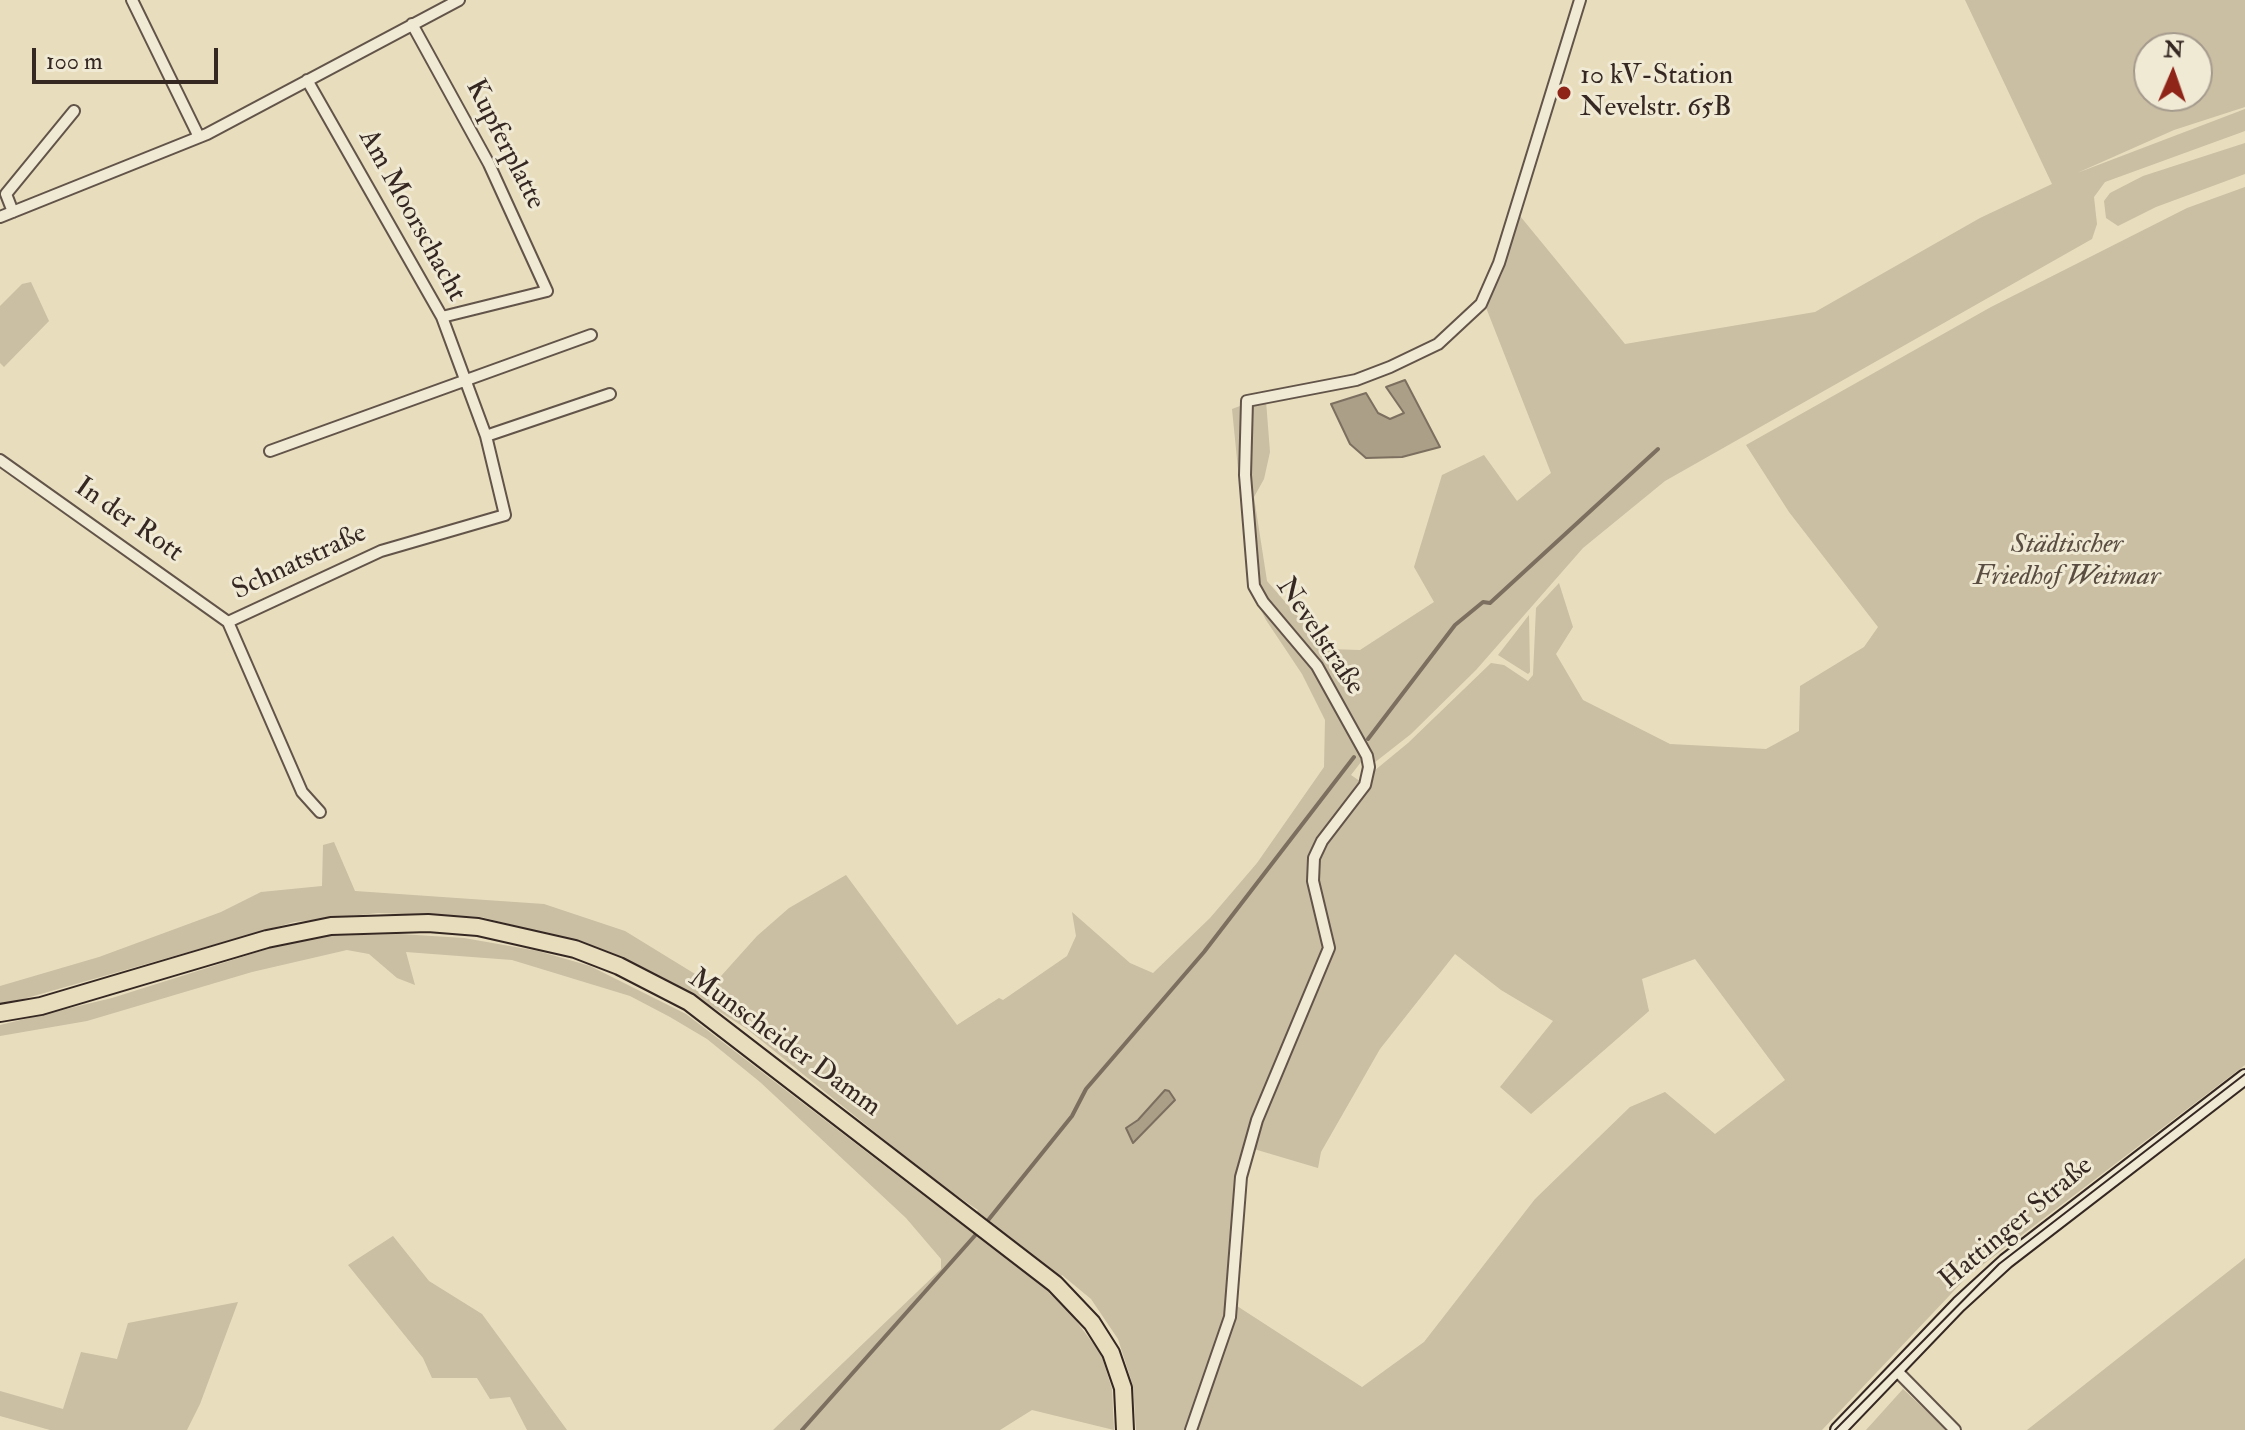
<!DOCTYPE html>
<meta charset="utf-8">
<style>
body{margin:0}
#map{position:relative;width:2245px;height:1430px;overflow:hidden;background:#e8ddbd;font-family:"IM FELL Double Pica",serif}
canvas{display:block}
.north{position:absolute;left:2133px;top:32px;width:80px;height:80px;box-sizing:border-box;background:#f0e9d4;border:2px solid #a59b8d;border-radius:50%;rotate:2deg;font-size:22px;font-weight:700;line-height:32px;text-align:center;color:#352722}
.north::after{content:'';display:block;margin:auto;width:28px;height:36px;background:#8f2418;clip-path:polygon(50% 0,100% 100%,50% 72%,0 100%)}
.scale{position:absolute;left:32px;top:48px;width:186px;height:36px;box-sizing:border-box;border:4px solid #352722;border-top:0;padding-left:10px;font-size:24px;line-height:28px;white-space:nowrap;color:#352722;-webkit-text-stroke:6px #f0e9d4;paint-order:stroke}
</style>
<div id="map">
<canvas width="2245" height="1430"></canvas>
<div class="north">N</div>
<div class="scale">100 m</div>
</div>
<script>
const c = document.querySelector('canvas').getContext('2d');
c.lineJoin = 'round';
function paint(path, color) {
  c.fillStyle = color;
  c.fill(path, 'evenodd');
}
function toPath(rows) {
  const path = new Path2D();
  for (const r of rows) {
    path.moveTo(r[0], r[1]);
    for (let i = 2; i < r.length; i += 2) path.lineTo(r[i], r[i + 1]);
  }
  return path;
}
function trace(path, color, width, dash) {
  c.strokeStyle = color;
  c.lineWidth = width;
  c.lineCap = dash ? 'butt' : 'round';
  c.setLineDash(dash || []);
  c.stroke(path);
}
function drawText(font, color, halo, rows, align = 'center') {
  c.font = font + ' "IM FELL Double Pica",serif';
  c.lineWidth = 6;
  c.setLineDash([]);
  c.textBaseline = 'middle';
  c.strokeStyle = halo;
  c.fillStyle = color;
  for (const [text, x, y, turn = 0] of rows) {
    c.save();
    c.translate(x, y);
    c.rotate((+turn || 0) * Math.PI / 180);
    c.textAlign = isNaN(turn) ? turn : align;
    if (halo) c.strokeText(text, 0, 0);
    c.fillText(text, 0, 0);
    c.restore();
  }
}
const green = toPath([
 [1965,0,2245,0,2245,107,2174,130,2077,173,2245,109,2245,131,2105,182,2094,197,2097,224,2092,239,1665,481,1583,548,1476,670,1411,734,1374,763,1361,762,1351,775,1367,786,1374,771,1408,743,1491,663,1504,665,1528,681,1533,675,1536,608,1559,583,1573,627,1556,654,1583,700,1670,744,1766,749,1799,731,1800,686,1864,647,1878,627,1789,512,1746,445,1991,307,2187,208,2245,187,2245,1065,1968,1276,1822,1430,1136,1430,1133,1386,1118,1339,1091,1299,1062,1275,1049,1293,1065,1306,1101,1354,1112,1389,1114,1430,1032,1410,1000,1430,773,1430,941,1269,941,1259,906,1218,760,1082,707,1039,670,1017,630,996,512,960,406,952,415,985,397,978,369,954,347,950,252,972,87,1021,0,1036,0,1025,112,998,280,945,325,936,400,934,464,938,538,951,590,966,686,1014,966,1228,978,1210,938,1183,747,1029,674,983,624,958,572,940,481,917,378,913,294,922,9,1003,0,1003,0,986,99,957,221,912,261,892,322,886,323,845,334,842,355,891,544,904,625,931,713,985,757,936,789,908,846,875,957,1025,999,998,1003,1000,1067,956,1076,936,1072,912,1130,963,1153,973,1210,918,1257,863,1324,767,1325,720,1302,674,1266,620,1250,589,1232,409,1248,403,1266,401,1270,452,1264,479,1254,497,1267,581,1326,649,1360,650,1434,602,1414,567,1442,475,1484,455,1517,501,1551,473,1485,305,1502,274,1520,216,1625,344,1815,312,1980,218,2052,184],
 [2149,48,2197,48,2197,96,2149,96],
 [1313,875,1334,948,1270,1093,1259,1121,1254,1149,1318,1168,1321,1152,1380,1049,1455,954,1501,990,1553,1021,1500,1087,1531,1114,1649,1011,1642,979,1695,959,1785,1080,1715,1134,1665,1092,1630,1107,1535,1199,1424,1342,1362,1387,1237,1306,1227,1304,1235,1197,1254,1118,1327,949,1310,880],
 [2245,143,2245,174,2156,207,2118,226,2106,218,2104,201,2110,193,2143,176],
 [31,282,49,321,4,367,0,363,0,306,22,284],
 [1529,615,1530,672,1528,674,1498,655],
 [393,1236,429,1281,482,1314,567,1430,527,1430,510,1397,490,1399,477,1378,432,1378,423,1358,348,1265],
 [2245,1258,2245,1430,2027,1430,2239,1263],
 [238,1302,200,1404,187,1430,50,1430,0,1416,0,1391,63,1409,81,1352,117,1359,128,1323],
 [1903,1389,1947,1430,1866,1430]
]);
const water = toPath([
 [1405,380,1440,447,1402,457,1366,458,1350,444,1331,404,1366,393,1378,413,1390,419,1404,413,1386,387,1405,380],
 [1165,1090,1169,1091,1175,1100,1133,1143,1126,1128,1138,1120,1165,1090]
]);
const stream = toPath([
 [1368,739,1455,625,1483,602,1490,603,1658,449],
 [985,1224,1072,1116,1086,1089,1204,952,1354,757],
 [802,1430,979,1231]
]);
const street = toPath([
 [132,0,199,137],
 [412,24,489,164,547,291,442,317],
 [13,212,6,194,74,111],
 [0,217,207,134,459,0],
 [486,436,610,394],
 [270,451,591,335],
 [0,460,228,622],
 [228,622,381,551,505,515,486,436,442,317,307,80],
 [228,622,302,792,320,812],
 [1896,1370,1955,1430],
 [1191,1430,1230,1317,1241,1177,1257,1120,1329,948,1313,881,1314,858,1322,841,1365,785,1369,767,1367,756,1317,666,1263,602,1254,586,1245,475,1247,401,1356,380,1390,367,1438,344,1481,304,1499,263,1580,0]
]);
const secondary = toPath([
 [1838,1430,1959,1304,2006,1261,2245,1077]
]);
const primary = toPath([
 [0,1013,41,1006,267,939,331,926,428,923,478,927,575,949,619,966,689,1002,1055,1284,1092,1323,1111,1353,1123,1388,1125,1430]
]);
const tram = toPath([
 [1835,1430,1999,1264,2245,1074]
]);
const markers = [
 [1564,93,8,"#8f2418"]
];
const poiNames = [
 ["10 kV-Station",1580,77],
 ["Nevelstr. 65B",1580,109]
];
const streetNames = [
 ["Kupferplatte",504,145,63],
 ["Am Moorschacht",411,216,61],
 ["In der Rott",128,521,35],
 ["Schnatstraße",300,563,-25],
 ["Nevelstraße",1319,637,56],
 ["Munscheider Damm",784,1044,36],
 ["Hattinger Straße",2017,1224,-40]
];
const parkNames = [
 ["Städtischer",2067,546],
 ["Friedhof Weitmar",2067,578]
];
paint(green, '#cabea3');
paint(water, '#ab9f88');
trace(water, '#7c6f5f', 2);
trace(stream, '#7c6f5f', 4);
trace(street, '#625449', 14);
trace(secondary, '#352722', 18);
trace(primary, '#352722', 20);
trace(street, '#f0e9d4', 10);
trace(secondary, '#f0e9d4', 14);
trace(primary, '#e8ddbd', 16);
trace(tram, '#352722', 2);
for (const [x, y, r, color] of markers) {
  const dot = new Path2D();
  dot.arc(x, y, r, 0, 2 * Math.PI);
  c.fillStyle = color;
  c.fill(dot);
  trace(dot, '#f0e9d4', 3);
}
drawText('28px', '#352722', '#f0e9d4', poiNames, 'left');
drawText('28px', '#352722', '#f0e9d4', streetNames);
drawText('italic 28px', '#5a4d42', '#f0e9d4', parkNames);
</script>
